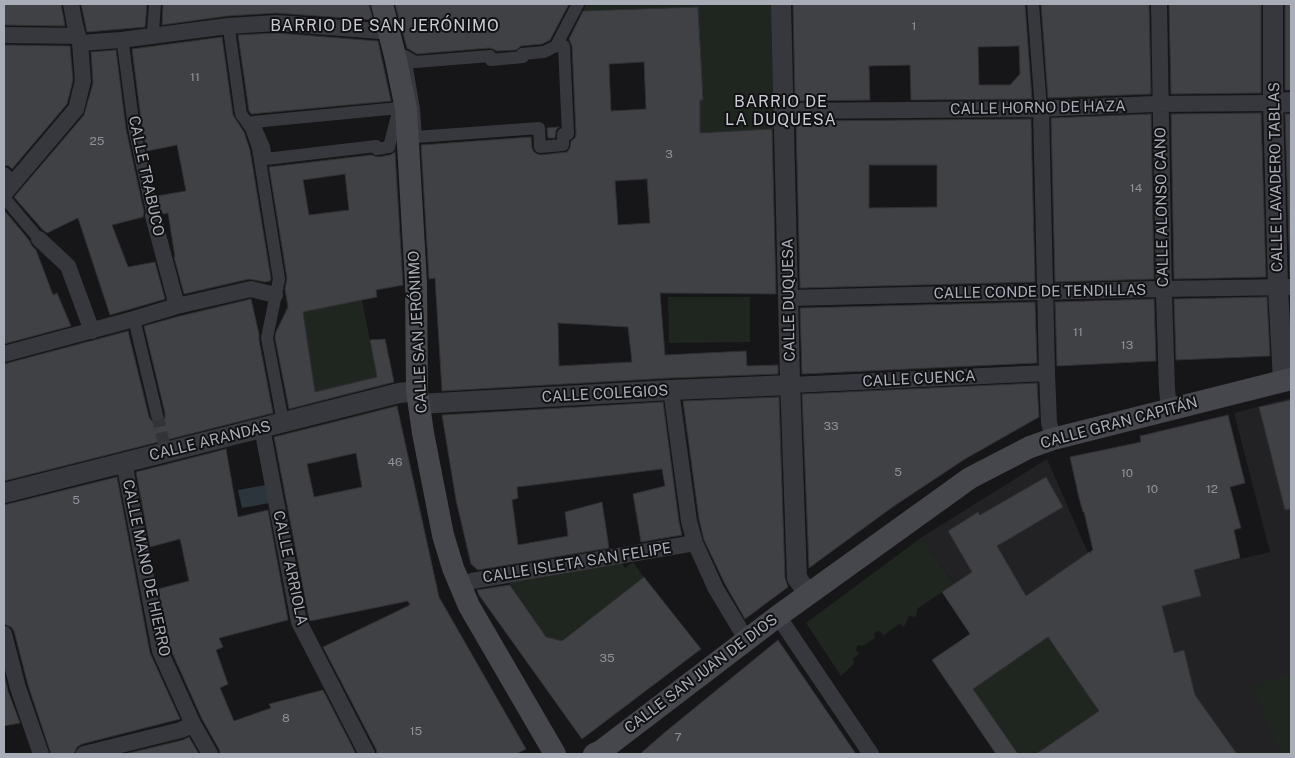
<!DOCTYPE html>
<meta charset="utf-8">
<style>
body{margin:0}
#map{position:relative;width:1295px;height:758px;overflow:hidden;background:#161618;font-family:"Public Sans",sans-serif}
canvas{display:block}
.frame{position:absolute;inset:0;border:5px solid #a8adb8;pointer-events:none}
</style>
<div id="map">
<canvas width="1295" height="758"></canvas>
<div class="frame"></div>
</div>
<script>
const c = document.querySelector('canvas').getContext('2d');
c.lineJoin = 'round';
function paint(path, color) {
  c.fillStyle = color;
  c.fill(path, 'evenodd');
}
function toPath(rows) {
  const path = new Path2D();
  for (const r of rows) {
    path.moveTo(r[0], r[1]);
    for (let i = 2; i < r.length; i += 2) path.lineTo(r[i], r[i + 1]);
  }
  return path;
}
function trace(path, color, width, dash) {
  c.strokeStyle = color;
  c.lineWidth = width;
  c.lineCap = dash ? 'butt' : 'round';
  c.setLineDash(dash || []);
  c.stroke(path);
}
function drawText(font, color, halo, rows, align = 'center') {
  c.font = font + ' "Public Sans",sans-serif';
  c.lineWidth = 4;
  c.setLineDash([]);
  c.textBaseline = 'middle';
  c.strokeStyle = halo;
  c.fillStyle = color;
  for (const [text, x, y, turn = 0] of rows) {
    c.save();
    c.translate(x, y);
    c.rotate((+turn || 0) * Math.PI / 180);
    c.textAlign = isNaN(turn) ? turn : align;
    if (halo) c.strokeText(text, 0, 0);
    c.fillText(text, 0, 0);
    c.restore();
  }
}
const built = toPath([
 [1291,398,1291,754,1181,754,1084,612,1194,570,1270,552,1234,413],
 [1047,459,1088,553,983,626,922,537]
]);
const green = toPath([
 [586,4,773,4,774,129,700,133,700,100,703,100,698,7,583,12],
 [668,297,750,297,750,342,669,343],
 [362,300,377,377,315,392,303,312],
 [922,537,954,584,917,609,916,617,909,616,904,627,899,624,883,636,882,633,879,631,876,632,874,634,875,638,863,646,859,645,857,646,856,651,857,652,860,653,853,659,854,664,841,676,806,623],
 [621,562,625,568,633,562,644,577,562,641,546,637,509,582],
 [1048,637,1099,711,1036,754,1018,754,973,689],
 [1291,672,1291,754,1281,754,1253,688]
]);
const water = toPath([
 [266,485,270,503,242,508,238,490]
]);
const building = toPath([
 [4,4,61,4,65,26,4,25,4,4],
 [81,4,147,4,145,27,87,32,81,4],
 [163,4,369,4,373,20,276,13,227,16,162,25,163,4],
 [395,4,569,4,550,40,542,44,521,46,516,50,497,51,493,49,489,48,417,54,407,48,395,4],
 [793,4,1025,4,1032,99,911,100,910,65,869,66,870,100,795,101,793,4],
 [1019,46,1020,74,1010,85,979,85,978,47,1019,46],
 [1041,4,1149,4,1151,94,1048,98,1041,4],
 [1169,4,1261,4,1261,93,1171,94,1169,4],
 [1285,4,1291,4,1291,90,1285,90,1285,4],
 [698,7,703,100,700,100,700,133,772,129,776,294,660,293,665,355,746,351,747,366,778,365,778,374,670,378,442,391,435,278,429,279,421,145,531,137,532,148,534,152,537,154,541,155,567,152,570,148,571,141,575,138,576,134,572,46,569,39,583,11,698,7],
 [644,62,646,109,611,111,609,64,644,62],
 [647,179,650,223,618,225,615,181,647,179],
 [558,323,628,327,632,362,559,366,558,323],
 [277,33,378,41,391,101,251,114,249,111,238,35,277,33],
 [222,37,233,115,244,132,250,150,271,279,270,281,265,282,249,279,184,294,174,257,175,257,168,213,163,214,160,209,157,196,186,191,177,145,147,151,142,127,132,49,222,37],
 [4,45,70,46,73,80,67,104,12,169,9,166,4,165,4,45],
 [116,50,126,129,144,212,143,217,112,225,128,267,155,262,165,299,110,315,78,218,47,233,42,229,14,197,84,115,93,83,91,52,116,50],
 [1261,113,1266,277,1174,279,1171,114,1261,113],
 [1151,114,1154,279,1055,282,1051,118,1151,114],
 [1285,114,1291,114,1291,277,1290,277,1285,114],
 [1031,119,1035,282,800,288,796,121,1031,119],
 [869,165,937,165,937,207,869,208,869,165],
 [559,127,556,130,555,138,548,138,547,128,559,127],
 [395,152,403,285,376,290,377,297,303,312,315,392,377,377,370,340,385,339,394,382,289,409,275,338,276,332,288,307,285,289,287,278,269,167,371,155,378,157,390,155,395,152],
 [345,174,349,210,309,215,303,180,345,174],
 [4,210,29,240,32,246,36,250,53,295,57,293,71,326,4,344,4,210],
 [1267,297,1270,356,1176,360,1174,299,1267,297],
 [251,299,259,334,259,340,273,413,4,481,4,364,128,331,149,417,151,420,154,423,159,423,165,418,165,413,144,326,180,316,251,299],
 [1154,299,1156,361,1057,366,1055,302,1154,299],
 [1035,302,1037,363,802,374,800,308,1035,302],
 [1037,383,1039,417,965,459,894,506,809,568,802,394,1037,383],
 [779,397,785,578,788,587,745,619,725,584,704,540,699,519,683,401,779,397],
 [1291,400,1291,509,1285,510,1259,407,1291,400],
 [663,402,679,522,682,535,641,542,633,494,665,486,662,469,517,487,518,498,512,500,518,545,568,536,565,512,602,502,609,548,478,570,471,564,456,500,442,415,663,402],
 [397,406,439,597,526,749,516,754,377,754,376,749,323,647,410,605,408,601,310,621,309,619,274,437,397,406],
 [356,453,362,487,314,497,307,464,356,453],
 [1228,415,1245,483,1230,487,1241,528,1234,530,1240,558,1194,570,1201,596,1162,606,1174,653,1184,650,1195,695,1237,754,1036,754,1099,711,1048,637,973,689,1018,754,996,754,932,660,970,634,942,592,972,572,948,531,978,512,980,515,1046,477,1063,507,997,546,1026,596,1089,552,1091,554,1090,552,1093,550,1084,512,1083,512,1079,498,1070,457,1141,442,1140,436,1228,415],
 [226,449,238,517,268,510,288,620,219,638,223,647,216,650,228,684,220,688,234,721,271,708,269,704,323,690,356,754,220,754,219,749,202,719,170,648,158,589,189,581,180,539,150,547,136,472,226,449],
 [117,477,150,653,180,719,82,744,77,747,74,754,51,754,28,685,14,631,11,627,4,624,4,505,117,477],
 [644,577,701,649,582,739,479,595,477,590,510,585,546,637,562,641,644,577],
 [778,640,856,754,640,754,664,733,778,640],
 [4,673,8,691,20,723,4,726,4,673],
 [189,737,199,754,125,754,183,740,189,737]
]);
const pedestrianTunnel = toPath([
 [157,415,165,447]
]);
const pedestrian = toPath([
 [1033,4,1041,109],
 [229,29,241,114,251,128,258,148,279,279,267,338,283,422],
 [153,31,155,4],
 [123,44,134,128,153,216],
 [556,46,564,46,568,134,563,134,563,145,540,147,539,128,416,137,414,109,405,56,415,62,490,56,491,60,523,57,522,54,544,52,556,46],
 [556,46,578,4],
 [399,108,389,147,377,149,376,146,266,159,264,147,253,122,399,108],
 [4,173,9,177],
 [7,201,39,239],
 [134,319,157,415]
]);
const minor = toPath([
 [1159,4,1164,295,1167,389,1169,409],
 [4,35,78,36],
 [80,43,121,40,228,26,277,23,380,31,389,29],
 [1041,109,1047,373,1049,422,1053,439],
 [784,111,1036,109,1155,104,1273,103],
 [4,194,76,109,83,81,80,43,75,25,71,4],
 [153,216,177,306],
 [39,239,68,266,92,331],
 [789,298,1159,289,1291,287],
 [4,354,134,319,177,306,251,289,275,295],
 [791,385,1047,373],
 [671,390,689,521,695,543,716,589,746,639],
 [262,428,299,622,367,754],
 [124,462,160,651,193,724,210,754],
 [461,585,472,581,695,543],
 [778,616,871,754],
 [4,634,18,688,41,754],
 [84,754,181,730,193,724]
]);
const tertiary = toPath([
 [781,4,790,380,797,578,808,593],
 [1273,4,1273,103,1278,287,1283,381],
 [1273,103,1291,102],
 [419,404,671,390,791,385],
 [4,493,399,393,417,391]
]);
const secondary = toPath([
 [382,4,396,60,406,109,416,283,417,391,423,433,443,535,453,568,469,606,555,754],
 [594,754,601,751,778,616,970,478,1030,447,1053,439,1291,379]
]);
const numberNames = [
 ["1",914,26],
 ["11",195,77],
 ["25",97,141],
 ["3",669,154],
 ["14",1136,188],
 ["11",1078,332],
 ["13",1127,345],
 ["33",831,426],
 ["46",395,462],
 ["5",898,472],
 ["10",1127,473],
 ["10",1152,489],
 ["12",1212,489],
 ["5",76,500],
 ["35",607,658],
 ["8",286,718],
 ["15",416,731],
 ["7",678,737]
];
const streetNames = [
 ["CALLE HORNO DE HAZA",1038,108,-1],
 ["CALLE TRABUCO",146,176,78],
 ["CALLE LAVADERO TABLAS",1276,177,-91],
 ["CALLE ALONSO CANO",1162,207,-91],
 ["CALLE CONDE DE TENDILLAS",1040,292,-1],
 ["CALLE DUQUESA",789,300,-91],
 ["CALLE SAN JERÓNIMO",418,332,-93],
 ["CALLE CUENCA",919,379,-3],
 ["CALLE COLEGIOS",605,394,-3],
 ["CALLE GRAN CAPITÁN",1119,423,-15],
 ["CALLE ARANDAS",210,441,-14],
 ["CALLE ISLETA SAN FELIPE",577,563,-9],
 ["CALLE MANO DE HIERRO",146,568,78],
 ["CALLE ARRIOLA",290,568,78],
 ["CALLE SAN JUAN DE DIOS",701,674,-37]
];
const neighbourhoodNames = [
 ["BARRIO DE SAN JERÓNIMO",385,26],
 ["BARRIO DE",781,102],
 ["LA DUQUESA",781,120]
];
paint(built, '#222225');
paint(green, '#1e261f');
paint(water, '#2c353c');
paint(building, '#404145');
trace(building, '#303034', 1);
trace(pedestrianTunnel, '#333438', 12, [12, 6]);
trace(pedestrian, '#37383d', 12);
trace(minor, '#37383d', 16);
trace(tertiary, '#37383d', 20);
trace(secondary, '#45474d', 22);
drawText('12px', '#8e929b', null, numberNames);
drawText('15px', '#a8adb8', '#111113', streetNames);
c.letterSpacing = '1px';
drawText('16px', '#c9ccd4', '#111113', neighbourhoodNames);
c.letterSpacing = '0px';
</script>
